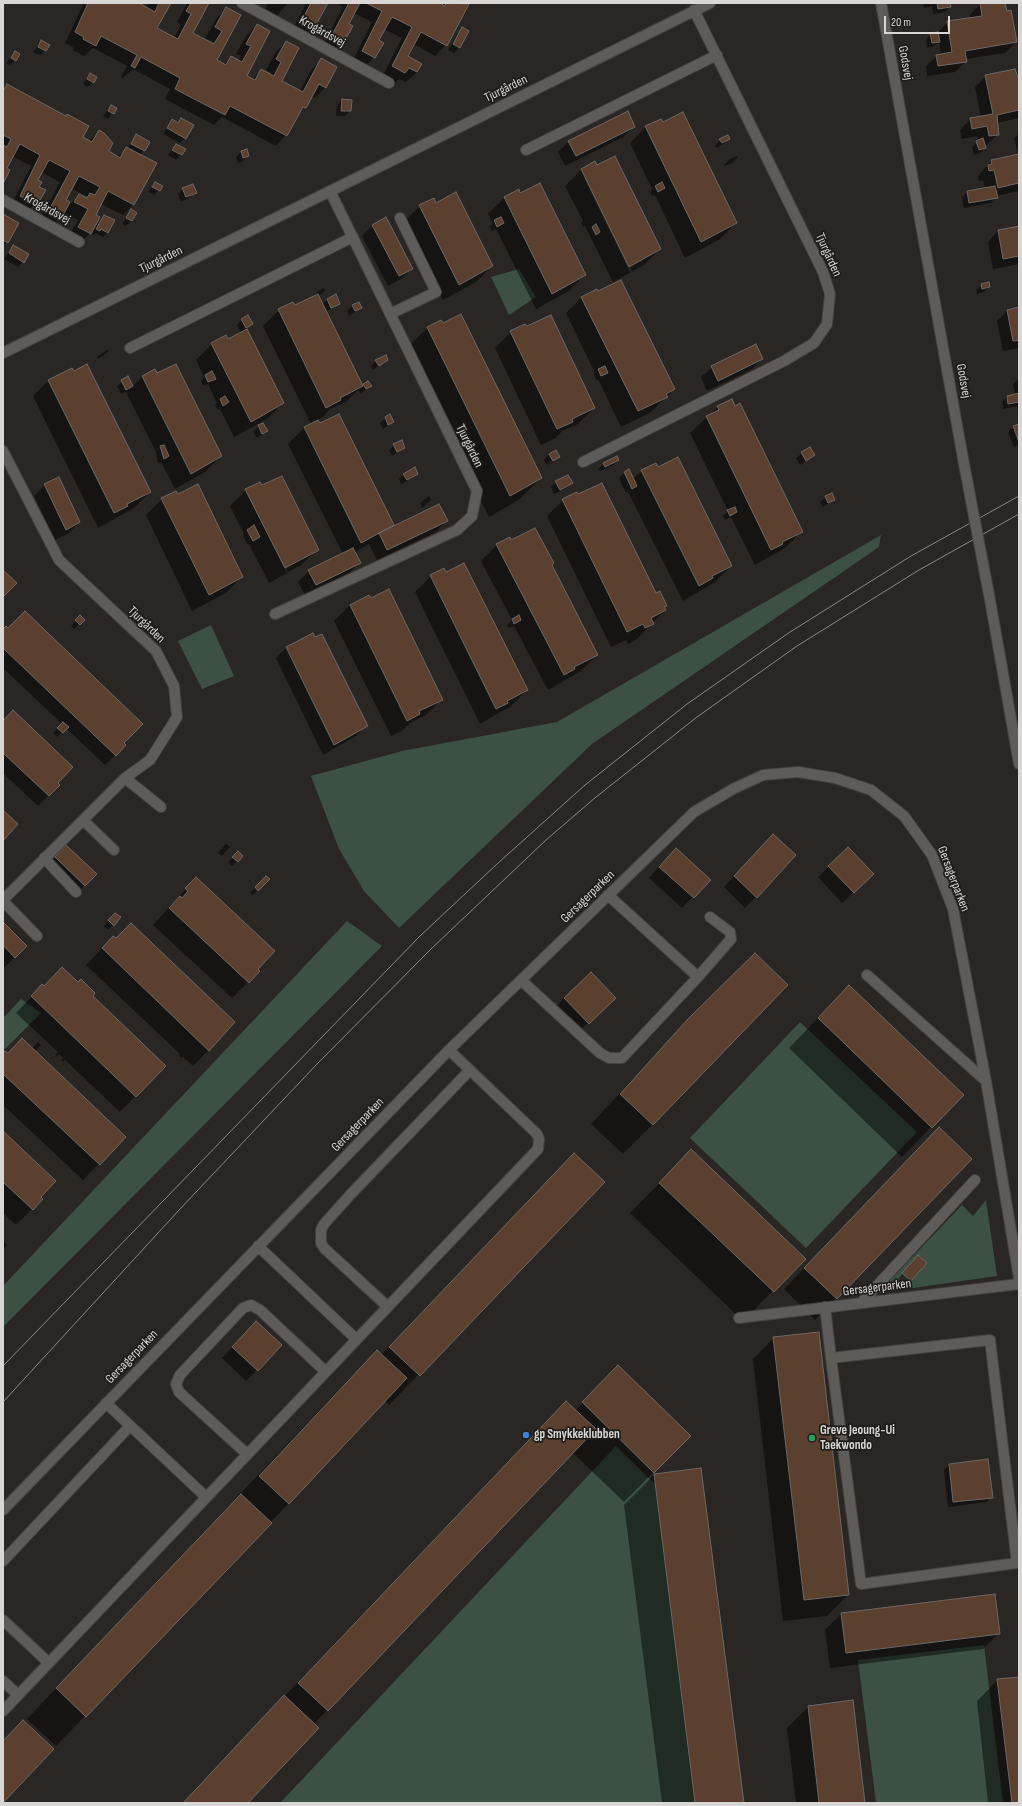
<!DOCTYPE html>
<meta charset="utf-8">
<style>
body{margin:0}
#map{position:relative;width:1022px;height:1806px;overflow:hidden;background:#292623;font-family:"Sofia Sans Condensed",sans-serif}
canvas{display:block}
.frame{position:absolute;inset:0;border:4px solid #d9d7d5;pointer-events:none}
.scale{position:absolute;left:884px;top:16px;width:66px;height:18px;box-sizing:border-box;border:2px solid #d9d7d5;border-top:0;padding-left:5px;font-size:12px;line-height:14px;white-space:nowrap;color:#d9d7d5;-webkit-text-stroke:3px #1f1c1a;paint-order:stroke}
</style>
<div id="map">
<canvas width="1022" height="1806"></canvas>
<div class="frame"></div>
<div class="scale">20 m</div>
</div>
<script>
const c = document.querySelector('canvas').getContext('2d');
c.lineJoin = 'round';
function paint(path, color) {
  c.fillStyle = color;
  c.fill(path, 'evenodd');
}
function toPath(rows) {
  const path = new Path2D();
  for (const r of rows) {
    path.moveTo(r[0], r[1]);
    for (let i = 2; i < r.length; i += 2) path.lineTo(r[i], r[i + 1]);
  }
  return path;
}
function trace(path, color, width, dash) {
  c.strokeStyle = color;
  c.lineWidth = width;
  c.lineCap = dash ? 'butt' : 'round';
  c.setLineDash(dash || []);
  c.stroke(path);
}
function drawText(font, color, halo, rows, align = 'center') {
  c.font = font + ' "Sofia Sans Condensed",sans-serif';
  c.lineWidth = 3.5;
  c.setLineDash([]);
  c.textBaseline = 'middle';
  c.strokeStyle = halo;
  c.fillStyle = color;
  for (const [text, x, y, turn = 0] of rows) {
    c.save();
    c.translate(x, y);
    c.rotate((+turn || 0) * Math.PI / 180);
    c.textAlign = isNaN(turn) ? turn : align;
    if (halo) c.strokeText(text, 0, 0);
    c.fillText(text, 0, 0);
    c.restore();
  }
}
const green = toPath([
 [519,269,536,297,509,315,491,277],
 [881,535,879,547,592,744,399,928,364,891,339,849,311,776,402,751,557,722],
 [211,625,234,676,202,689,178,641],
 [347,921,382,946,3,1327,3,1286],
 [21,999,41,1013,3,1051,3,1018],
 [800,1022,917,1132,806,1248,690,1138],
 [986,1200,997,1276,878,1293,962,1205,973,1216],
 [616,1446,656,1485,694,1803,280,1803],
 [984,1645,1003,1803,876,1803,858,1660]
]);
const shadow = toPath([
 [84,3,136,3,146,8,149,3,170,3,156,29,174,38,181,25,177,22,186,5,188,3,207,3,192,33,211,43,212,41,205,38,216,19,226,9,239,15,215,60,224,65,231,57,238,61,241,56,236,54,246,36,257,25,245,76,252,80,261,70,270,75,271,73,266,70,275,53,286,42,281,81,300,91,311,70,321,60,336,67,325,88,315,98,311,96,305,107,297,115,286,135,276,146,222,117,214,125,165,99,170,89,133,69,123,78,121,77,127,66,93,48,84,56,73,50,74,48,65,43],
 [268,3,288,3,275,18,264,12],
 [306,3,327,3,315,24,305,35,293,29],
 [336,3,438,3,442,5,444,3,465,3,467,4,446,45,435,56,414,44,407,57,417,72,406,82,399,79,394,84,382,77,402,38,384,29,378,41,374,57,364,68,352,62,372,22,354,13,348,25,344,41,333,52,322,46,343,7],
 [923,3,950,3,950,7,945,12,933,14,932,6,924,8],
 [989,3,1004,3,1016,42,1005,53,965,59,966,61,955,72,927,76,926,66,937,56,941,55,939,42,934,46,927,48,926,39,931,34,937,33,948,22,970,19,970,15,980,4],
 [462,29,468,32,459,48,454,53,448,50,457,34],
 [42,42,45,50,40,55,33,52],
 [15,52,15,60,10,65,6,63],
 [91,74,93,82,88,87,83,84],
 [986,76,1019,81,1019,118,997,123,998,134,987,145,984,146,985,148,980,153,974,155,972,147,978,141,977,136,962,139,960,130,971,119,981,117,975,87],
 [7,85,88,142,99,131,107,152,117,157,127,149,136,136,149,142,140,155,156,164,133,205,123,215,101,204,95,215,96,225,105,216,108,232,103,237,96,233,94,235,92,234,93,230,80,244,68,238,78,220,63,212,60,218,49,229,38,223,60,182,41,172,37,180,39,199,29,210,10,207,31,166,12,156,5,168,3,182,3,89],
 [71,188,88,197,86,199,79,195,67,207,65,200],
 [342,100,350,111,345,116,336,116,337,106],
 [111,106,116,109,108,119,103,116],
 [181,119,192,125,185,138,180,143,163,134,172,121,177,123],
 [634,127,623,137,565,166,558,152,569,141],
 [646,127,736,223,720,239,685,258,655,195,652,196,650,192,652,189,630,143],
 [1019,134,1019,191,996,196,991,203,964,208,962,197,967,192,985,189,983,180,979,181,978,177,981,172,992,161,1018,154,1014,138],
 [729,139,724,144,716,148,715,145,720,140],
 [176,145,184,150,176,160,168,155],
 [241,152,248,156,243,161,238,163,236,157],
 [737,156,737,158,732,163,725,166,725,164,730,159],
 [594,163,660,249,644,265,613,282,585,226,583,227,581,223,583,221,565,186,581,170],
 [584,178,586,178,632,271,630,272],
 [155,183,159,190,154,195,148,192],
 [183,189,196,192,190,197,181,202,178,194],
 [504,198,585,275,569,291,536,309,496,229,492,231,490,226,493,223,488,214],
 [435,204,492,266,476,282,443,300,404,222,420,206],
 [131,211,136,213,131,221,126,226,122,224],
 [3,215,7,242,3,246],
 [373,225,412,269,401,279,388,286,362,236],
 [1019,227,1019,264,993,269,988,242,998,231],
 [14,246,23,262,18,267,4,259],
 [982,285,989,287,984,292,977,294,976,290],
 [324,288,325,291,319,296,322,304,327,300,339,303,326,312,362,386,363,384,370,386,361,394,358,390,346,402,330,409,324,416,317,420,319,425,393,525,387,530,446,521,436,532,377,560,369,544,360,549,355,553,359,563,349,573,305,595,298,582,309,571,343,554,288,444,304,428,311,424,263,326,279,310,294,307,313,297,313,296,318,291],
 [582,297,674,389,650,413,621,427,598,379,596,380,594,375,595,373,566,313],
 [359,303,361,308,349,316,347,311,352,306],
 [1019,308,1019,348,1003,351,997,321,1008,310],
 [242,319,251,324,246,329,283,403,267,419,234,437,220,409,218,410,215,405,217,403,208,384,203,386,201,381,204,377,196,360,212,344,227,340,241,333,237,325],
 [441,321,541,478,520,499,489,517,406,349,427,328],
 [511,332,594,408,578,424,562,431,556,438,541,445,495,348],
 [108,349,109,351,98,359,97,357],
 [762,359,752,369,707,391,701,377,712,367],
 [387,360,373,370,371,366,376,361],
 [142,377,221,456,205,472,175,489,161,462,158,463,156,452,126,392,121,394,117,386,128,378,132,387],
 [1019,378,1019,414,1017,406,1003,409,1002,402,1007,397,1015,395,1013,384],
 [49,380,150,492,134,508,98,528,33,396],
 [718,407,801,532,785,548,755,565,731,517,725,520,723,516,728,511,690,433],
 [385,418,393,422,383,429,380,423],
 [263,424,266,431,257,438,253,431],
 [1019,425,1019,445,1014,447,1008,432,1013,427],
 [394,445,404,447,392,456,389,450],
 [809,448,814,455,800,465,796,458],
 [549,454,559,457,547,465,544,460],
 [554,459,554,461,549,464,548,463],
 [618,460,613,465,600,471,598,469,604,464],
 [642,471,731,566,715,582,683,601,628,492,626,493,619,478,624,473,633,479],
 [417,473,412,478,401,484,399,479,404,474],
 [58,479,79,522,69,533,55,540,34,496,45,485],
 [556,482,571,483,566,488,554,494,551,487],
 [246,490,318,549,301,565,288,572,251,498,249,498,287,573,269,583,249,544,248,545,243,536,244,534,230,506],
 [831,494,834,500,823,507,820,502],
 [429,496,431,500,422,508,420,503],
 [162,499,242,577,226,593,192,611,146,515],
 [563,500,666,606,663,608,665,610,637,639,628,644,626,640,611,647,547,516],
 [511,541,551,565,597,655,581,671,548,690,514,626,509,628,507,625,512,620,481,561,497,545],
 [431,576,527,690,511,706,480,724,415,592],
 [369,596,442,699,426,715,410,723,403,730,391,736,334,621,350,605],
 [80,617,83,620,74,629,71,626],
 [3,631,125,745,105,765,66,728,57,737,53,733,62,724,3,668],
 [313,634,366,725,356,736,323,755,276,658,286,648],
 [3,721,58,785,38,806,3,773],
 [226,844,230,847,222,856,218,853],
 [66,846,95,875,74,896,45,868],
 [763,846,795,855,745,908,724,887],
 [848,848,862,884,842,903,818,877],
 [238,853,241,856,232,866,228,862],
 [665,860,709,880,682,908,649,878],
 [266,877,268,879,253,895,250,893],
 [196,878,259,971,232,998,153,925],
 [110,919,113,925,108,930,104,926],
 [3,924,26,946,4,968,3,966],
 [113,937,209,1050,193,1066,183,1057,181,1058,179,1056,180,1054,86,965],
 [755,955,653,1124,623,1154,591,1124,659,1051],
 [78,984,91,996,135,1096,120,1112,65,1060,63,1062,61,1060,63,1058,59,1054,57,1057,55,1055,58,1052,16,1013,42,986,44,987],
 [849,986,931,1127,902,1157,789,1048],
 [564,998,604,1009,577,1033,554,1009],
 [38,1042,41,1045,34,1052,124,1137,83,1180,3,1105,3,1055,32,1049],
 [3,1133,42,1199,16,1225,3,1213],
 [918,1150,970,1159,815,1320,784,1289],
 [691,1151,804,1259,743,1321,630,1213],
 [574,1154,604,1182,389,1405,385,1401,270,1523,56,1746,27,1719,347,1381,377,1351,381,1355],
 [3,1241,7,1245,3,1250],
 [913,1262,926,1263,905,1286,898,1279],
 [245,1333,281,1345,246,1381,222,1358],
 [774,1338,848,1595,827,1616,783,1621,753,1359],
 [618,1367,689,1436,624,1502,572,1452,314,1724,247,1803,183,1803,536,1432,566,1402,575,1411],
 [987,1460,992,1497,986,1502,948,1507,944,1470,949,1465],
 [654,1475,743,1803,662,1803,624,1505],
 [841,1614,999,1633,983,1649,830,1668,825,1630],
 [1019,1678,1019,1803,988,1803,977,1701,998,1680],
 [808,1707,864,1803,796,1803,787,1728]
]);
const building = toPath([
 [88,3,139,3,155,12,159,3,171,3,157,28,178,39,191,14,186,11,191,3,209,3,193,33,214,44,222,31,215,27,226,7,241,15,217,60,226,65,231,56,242,62,251,46,246,44,257,24,270,31,247,76,255,80,261,69,274,76,281,62,276,59,286,41,299,48,282,81,303,92,321,58,337,67,326,88,319,84,306,108,303,107,287,136,230,106,225,115,175,89,180,78,141,57,135,68,131,66,137,55,101,36,96,46,83,39,84,37,75,32,88,3],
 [311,3,328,3,316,25,303,18,311,3],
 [349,3,360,3,349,24,353,26,344,42,332,35,349,3],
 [366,3,440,3,445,6,446,3,469,4,447,46,421,32,408,56,422,64,417,72,409,68,405,73,392,66,412,27,392,17,379,40,384,43,375,58,362,51,382,11,366,3],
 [937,3,950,3,951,7,938,9,937,3],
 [980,3,1005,3,1007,11,1011,10,1017,42,965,51,967,62,938,66,936,55,952,52,947,21,982,16,980,3],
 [462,27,469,31,460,48,453,44,462,27],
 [938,32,940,42,932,43,930,33,938,32],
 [41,40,50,45,46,51,38,47,41,40],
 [15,51,20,54,16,61,11,58,15,51],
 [1015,69,1019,80,1019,110,997,115,999,135,989,136,987,126,972,129,970,118,993,114,985,75,1015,69],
 [90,73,97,77,94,83,87,79,90,73],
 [7,84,66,116,67,114,89,126,83,137,92,142,99,130,104,133,113,143,109,151,120,158,126,147,157,163,134,205,108,191,96,215,100,217,91,234,78,227,88,209,74,202,79,194,87,198,90,193,95,195,100,187,79,176,66,200,70,202,61,219,48,212,70,171,49,160,38,180,42,182,39,187,46,190,40,200,34,197,32,202,20,196,40,155,20,144,7,168,10,170,3,184,3,145,7,147,11,139,3,135,3,91,7,84],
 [342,99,352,100,351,111,341,111,342,99],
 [111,105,117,108,114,114,108,111,111,105],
 [628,111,635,127,576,156,568,141,628,111],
 [683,112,737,223,701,242,645,126,661,119,663,122,683,112],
 [181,118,194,125,186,139,167,128,172,119,178,123,181,118],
 [136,134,150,142,145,151,131,144,136,134],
 [728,135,730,139,722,143,719,139,728,135],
 [983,138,986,148,979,150,976,141,983,138],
 [176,144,186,149,182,155,172,150,176,144],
 [247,149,249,156,243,158,241,151,247,149],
 [1019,154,1019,183,998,188,994,170,989,171,988,165,992,164,991,160,1019,154],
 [615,156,661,249,629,267,581,169,595,161,597,165,615,156],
 [155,182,163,186,160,191,152,187,155,182],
 [662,182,665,188,658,192,655,186,662,182],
 [540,183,586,275,552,294,504,197,519,189,520,193,540,183],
 [193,184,197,193,186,197,182,188,193,184],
 [995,186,998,198,969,203,967,191,995,186],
 [456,192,493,266,459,285,419,205,434,198,436,203,456,192],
 [131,209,137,213,132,221,126,218,131,209],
 [3,214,19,223,8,243,3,240,3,214],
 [104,215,115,220,108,233,101,229,100,231,96,229,104,215],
 [386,217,413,269,399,276,372,225,386,217],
 [501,217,504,223,497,227,494,220,501,217],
 [596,224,600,232,596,235,592,227,596,224],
 [1019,226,1019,256,1003,259,998,230,1019,226],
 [13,245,29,254,24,263,9,253,13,245],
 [621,280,675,389,666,394,668,397,638,411,581,297,597,289,598,291,621,280],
 [989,282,990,287,982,289,981,284,989,282],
 [318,294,363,386,340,398,341,400,326,408,278,309,293,302,295,305,318,294],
 [336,294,340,304,331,308,327,299,336,294],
 [359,302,362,308,355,311,352,305,359,302],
 [1019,307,1019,340,1013,341,1007,310,1019,307],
 [461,314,542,478,510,496,427,327,441,320,443,323,461,314],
 [248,315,253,324,246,328,241,319,248,315],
 [551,315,595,408,572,419,573,422,557,429,510,331,525,324,527,326,551,315],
 [247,329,284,403,251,422,211,343,226,335,228,339,247,329],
 [756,344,763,359,718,381,711,366,756,344],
 [386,355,388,360,379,366,375,360,386,355],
 [87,364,151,492,127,504,128,506,114,513,48,380,72,368,74,371,87,364],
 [176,364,222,456,191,474,142,376,155,369,157,373,176,364],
 [605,366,608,373,601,376,598,369,605,366],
 [212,371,216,379,208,382,205,375,212,371],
 [128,376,133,386,126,390,121,380,128,376],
 [368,381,372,386,366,389,363,384,368,381],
 [1019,393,1019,402,1008,404,1007,396,1019,393],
 [225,396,229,402,223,406,220,399,225,396],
 [732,399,735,406,740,403,803,532,782,542,783,544,771,550,706,416,719,410,717,406,732,399],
 [339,414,394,525,361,543,304,427,318,420,320,423,339,414],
 [390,414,394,422,388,425,385,417,390,414],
 [263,423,268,431,262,434,258,425,263,423],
 [1019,424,1019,442,1013,426,1019,424],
 [402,440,405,448,397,452,393,444,402,440],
 [164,445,169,456,164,459,160,446,164,445],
 [810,447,815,455,806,461,801,452,810,447],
 [556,450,560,457,553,461,549,454,556,450],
 [617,456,619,460,605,467,603,463,617,456],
 [678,457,732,566,712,576,713,578,699,586,641,470,656,463,658,467,678,457],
 [415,467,418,474,407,480,403,474,415,467],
 [629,469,637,486,632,489,624,472,629,469],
 [568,475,573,483,560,490,555,481,568,475],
 [282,476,319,550,285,568,245,489,260,482,262,485,282,476],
 [59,477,80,522,66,530,44,484,59,477],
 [602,483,656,593,660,591,667,606,664,607,666,610,651,618,654,624,645,628,643,624,627,632,562,499,577,492,578,494,602,483],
 [198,484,243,577,209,595,161,498,176,491,178,494,198,484],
 [832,493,835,500,828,503,825,496,832,493],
 [439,504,448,521,387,550,379,533,439,504],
 [735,507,737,512,730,516,727,510,735,507],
 [254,525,260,537,253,541,247,530,254,525],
 [535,528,554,563,552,565,598,655,574,667,575,669,564,675,496,544,510,537,511,540,535,528],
 [353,548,361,563,316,585,308,570,353,548],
 [464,563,528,690,507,701,508,703,496,709,430,575,444,568,446,572,464,563],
 [3,570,17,583,3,597,3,570],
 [389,589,443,700,419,711,420,714,407,721,350,605,369,595,371,598,389,589],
 [25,611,143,724,124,743,126,745,116,756,3,648,3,629,6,626,8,628,25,611],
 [80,615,85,620,80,625,75,620,80,615],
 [519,615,521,620,514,624,512,619,519,615],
 [313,633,315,637,322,634,368,726,334,745,286,647,313,633],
 [13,710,73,767,58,783,60,785,49,796,3,753,3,721,13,710],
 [63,722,69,727,63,733,57,728,63,722],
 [3,810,18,824,3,841,3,810],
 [773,834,796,855,757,898,734,876,773,834],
 [66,845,97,874,85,886,55,857,66,845],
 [848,847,874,874,854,893,828,866,848,847],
 [676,848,711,880,694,898,659,867,676,848],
 [238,851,243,856,238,862,232,857,238,851],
 [266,876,270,879,258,891,255,887,266,876],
 [196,877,275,951,258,969,260,971,249,983,169,908,180,896,182,898,188,891,185,888,196,877],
 [115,913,121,917,114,926,108,920,115,913],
 [3,922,27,946,15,958,3,945,3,922],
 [131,923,235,1022,209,1051,102,948,113,936,116,938,131,923],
 [755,953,788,985,653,1125,620,1094,688,1019,755,953],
 [62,967,78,982,81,979,95,993,93,996,166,1066,136,1097,31,996,42,984,44,986,62,967],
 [591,972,616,998,589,1024,564,998,591,972],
 [849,985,964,1095,932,1128,818,1018,849,985],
 [22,1038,126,1137,100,1165,3,1074,3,1054,5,1051,8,1053,22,1038],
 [939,1127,972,1159,837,1299,804,1268,939,1127],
 [3,1131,56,1181,41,1197,43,1199,33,1210,3,1182,3,1131],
 [691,1149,806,1259,774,1292,659,1183,691,1149],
 [574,1153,605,1182,420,1376,389,1347,574,1153],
 [918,1255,927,1263,911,1281,902,1273,918,1255],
 [256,1321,282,1345,258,1371,232,1347,256,1321],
 [819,1332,849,1595,804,1600,773,1337,819,1332],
 [377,1350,407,1378,289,1504,259,1476,377,1350],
 [618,1365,691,1436,654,1473,582,1402,618,1365],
 [566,1401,596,1429,328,1711,298,1683,566,1401],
 [988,1459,993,1498,953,1502,949,1464,988,1459],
 [701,1468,744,1803,695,1803,654,1474,701,1468],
 [241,1494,272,1523,86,1717,56,1688,241,1494],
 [995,1594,1000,1634,846,1653,841,1613,995,1594],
 [1019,1677,1019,1803,1012,1803,997,1679,1019,1677],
 [284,1695,319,1728,248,1803,183,1803,284,1695],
 [853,1700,865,1803,819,1803,808,1706,853,1700],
 [23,1720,54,1749,3,1803,3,1741,23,1720]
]);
const minor = toPath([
 [242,3,389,83],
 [881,3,964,464],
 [526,150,717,55],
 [3,200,79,242],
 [390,314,436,292,400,218],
 [130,348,353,237],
 [3,353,710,3],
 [3,451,59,560,156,651,174,686,177,717,150,760,125,778,3,900],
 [583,462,784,361,814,343,827,324,830,294,823,272,694,10],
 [990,600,1019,764],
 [275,614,457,530,472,516,477,491,330,191],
 [125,778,161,807],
 [83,820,114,850],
 [44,858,76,892],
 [3,901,37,936],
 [867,975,986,1081],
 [698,977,731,939,730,932,710,917],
 [521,980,600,1053,609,1058,622,1058,698,977,608,895],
 [258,1246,356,1339],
 [861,1303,975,1180],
 [387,1306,324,1248,321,1243,321,1230,324,1224,351,1194,470,1070],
 [825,1307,831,1358,861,1584,1017,1563,990,1340,831,1358],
 [739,1318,1019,1284],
 [106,1403,206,1497],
 [247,1454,179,1392,176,1384,180,1375,243,1308,251,1305,260,1310,325,1371],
 [3,1510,449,1050,694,812,733,789,763,775,798,772,835,778,871,790,904,816,932,855,953,909,986,1081,1019,1278],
 [3,1561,130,1426],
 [3,1620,49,1663],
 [3,1681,18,1695],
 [3,1711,538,1149,539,1139,537,1134,449,1050]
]);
const tram = toPath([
 [3,1366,420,936,497,864,585,785,687,704,790,632,911,556,1019,496],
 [3,1402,180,1209,318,1063,431,949,546,840,596,797,697,717,797,646,919,570,1019,514]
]);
const minorBridge = toPath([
 [964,464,990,600]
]);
const markers = [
 [526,1435,4,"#3f7fe0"],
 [812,1438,4,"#2e9e5b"]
];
const streetNames = [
 ["Krogårdsvej",322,32,29],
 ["Godsvej",905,63,80],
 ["Tjurgården",506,89,-26],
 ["Krogårdsvej",47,209,29],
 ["Tjurgården",828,255,66],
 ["Tjurgården",161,260,-26],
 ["Godsvej",963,381,80],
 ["Tjurgården",469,446,64],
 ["Tjurgården",146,625,44],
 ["Gersagerparken",953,879,69],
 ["Gersagerparken",588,897,-44],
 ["Gersagerparken",358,1125,-46],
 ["Gersagerparken",877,1288,-7],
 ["Gersagerparken",132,1357,-46]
];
const poiNames = [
 ["Greve Jeoung-Ui",820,1431],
 ["Taekwondo",820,1446],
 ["gp Smykkeklubben",534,1435]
];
paint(green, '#3c5143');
paint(shadow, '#0007');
paint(building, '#5b402f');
trace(building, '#6c6865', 1);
trace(minor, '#45423f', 12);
trace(minor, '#5e5c5b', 10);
trace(tram, '#8a8885', 1);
trace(minorBridge, '#45423f', 12, []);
trace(minorBridge, '#5e5c5b', 10);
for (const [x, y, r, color] of markers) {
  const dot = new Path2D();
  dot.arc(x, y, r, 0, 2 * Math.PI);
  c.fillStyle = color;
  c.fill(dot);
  trace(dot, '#1f1c1a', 1.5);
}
drawText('13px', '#d9d7d5', '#1f1c1a', streetNames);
drawText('bold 13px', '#d9d7d5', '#1f1c1a', poiNames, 'left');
</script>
